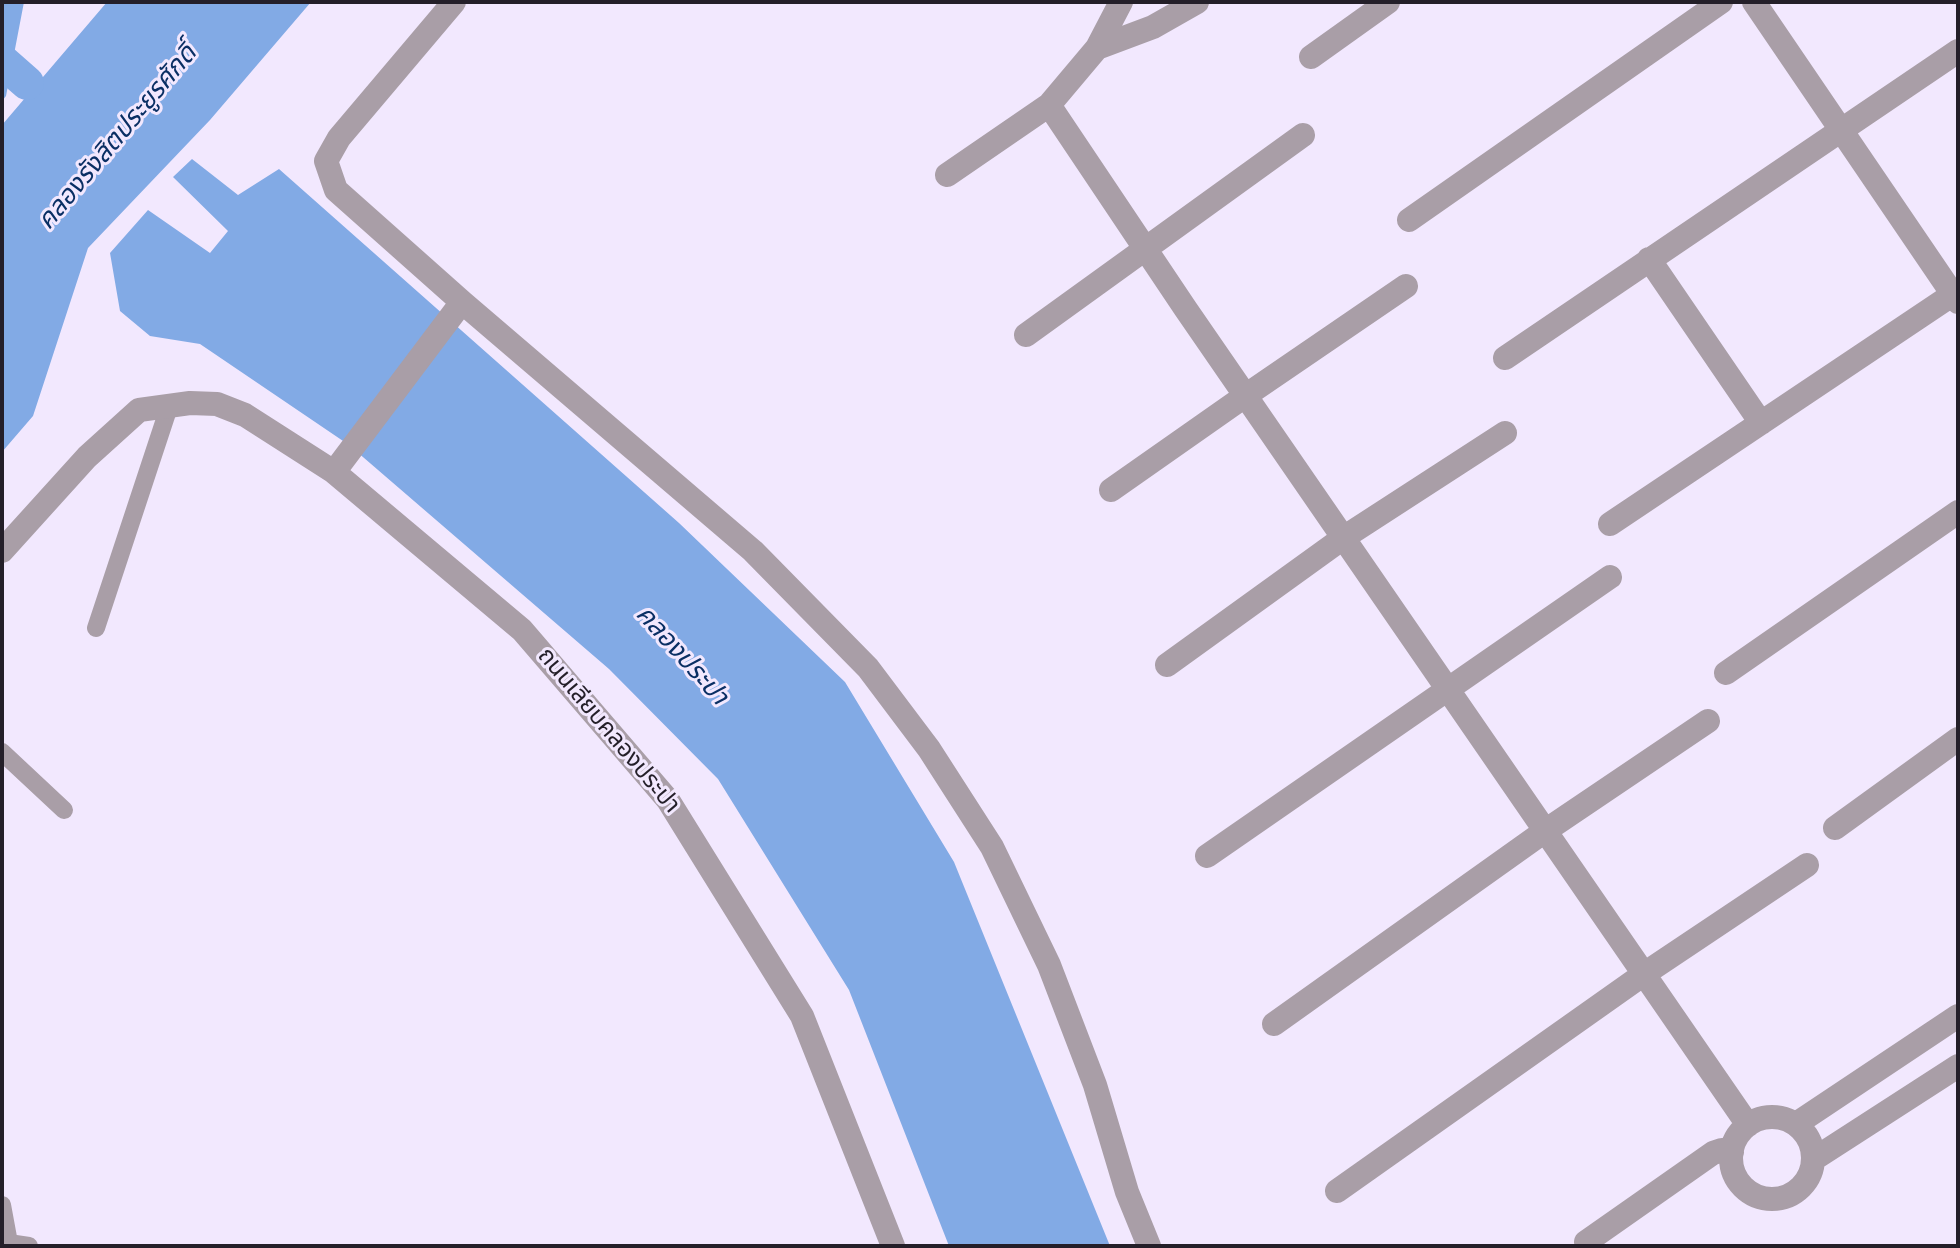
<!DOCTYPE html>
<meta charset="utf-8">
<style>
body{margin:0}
#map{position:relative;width:1960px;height:1248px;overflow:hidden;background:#f2e8fe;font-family:Overpass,sans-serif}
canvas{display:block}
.frame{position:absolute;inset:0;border:4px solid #241f29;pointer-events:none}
</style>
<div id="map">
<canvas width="1960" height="1248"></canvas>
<div class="frame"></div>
</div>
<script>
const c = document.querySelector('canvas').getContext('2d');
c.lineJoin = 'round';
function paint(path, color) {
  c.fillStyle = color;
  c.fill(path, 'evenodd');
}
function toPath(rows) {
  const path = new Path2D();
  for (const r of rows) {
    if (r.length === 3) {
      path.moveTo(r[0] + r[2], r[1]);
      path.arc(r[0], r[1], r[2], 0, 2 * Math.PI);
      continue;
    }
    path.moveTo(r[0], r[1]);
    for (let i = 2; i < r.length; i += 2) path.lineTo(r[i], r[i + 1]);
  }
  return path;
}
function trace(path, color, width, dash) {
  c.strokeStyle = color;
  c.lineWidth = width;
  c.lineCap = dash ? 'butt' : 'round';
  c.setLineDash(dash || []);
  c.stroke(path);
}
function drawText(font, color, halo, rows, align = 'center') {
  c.font = font + ' Overpass,"Noto Sans Thai",sans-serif';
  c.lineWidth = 6;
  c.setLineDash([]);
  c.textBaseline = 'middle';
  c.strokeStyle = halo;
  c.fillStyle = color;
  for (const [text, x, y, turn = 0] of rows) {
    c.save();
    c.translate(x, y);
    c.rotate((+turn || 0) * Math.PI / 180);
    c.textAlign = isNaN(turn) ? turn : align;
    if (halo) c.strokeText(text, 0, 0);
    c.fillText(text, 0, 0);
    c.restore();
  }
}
const water = toPath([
 [2,2,24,2,6,96,2,101],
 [107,2,311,2,210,120,88,248,33,416,2,452,2,125],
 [192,159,238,195,279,169,679,523,845,682,954,862,1110,1246,949,1246,849,990,718,779,609,669,349,445,200,344,150,336,120,311,110,253,148,210,210,253,228,231,173,177]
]);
const canal = toPath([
 [2,61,27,83]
]);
const lane = toPath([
 [96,628,170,404],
 [2,752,64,810],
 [2,1205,9,1243],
 [2,1242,29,1246]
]);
const street = toPath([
 [454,2,339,138,326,161,336,190,462,302,753,551,868,668,929,749,992,847,1049,965,1095,1085,1127,1192,1149,1246],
 [1121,2,1097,48,1049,105,1185,308,1748,1125],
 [1754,2,1958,302],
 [1097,48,1153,27,1197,2],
 [1311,57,1388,2],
 [947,175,1049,105],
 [1409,220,1721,2],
 [1649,259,1761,423],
 [1026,335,1303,135],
 [1505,358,1958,51],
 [334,472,462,302],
 [1111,490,1245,396,1406,286],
 [1610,524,1958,291],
 [2,551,87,457,139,410,190,403,217,404,245,415,334,472,522,630,668,800,802,1016,893,1246],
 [1167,665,1343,538,1505,433],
 [1726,673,1958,512],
 [1835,828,1958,739],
 [1207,856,1610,577],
 [1274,1024,1545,831,1708,721],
 [1772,1158,41],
 [1796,1124,1958,1016],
 [1814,1159,1958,1066],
 [1337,1191,1644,974,1807,865],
 [1586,1242,1713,1153,1722,1150,1732,1152]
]);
const streetNames = [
 ["ถนนเลียบคลองประปา",607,732,50]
];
const waterNames = [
 ["คลองรังสิตประยูรศักดิ์",119,139,-50],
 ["คลองประปา",680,657,48]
];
paint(water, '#82aae5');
trace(canal, '#82aae5', 34);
trace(lane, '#a99ea7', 18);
trace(street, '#a99ea7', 24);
drawText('24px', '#241f29', '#f2e8fe', streetNames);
drawText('italic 26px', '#0a2f64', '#f2e8fe', waterNames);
</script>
